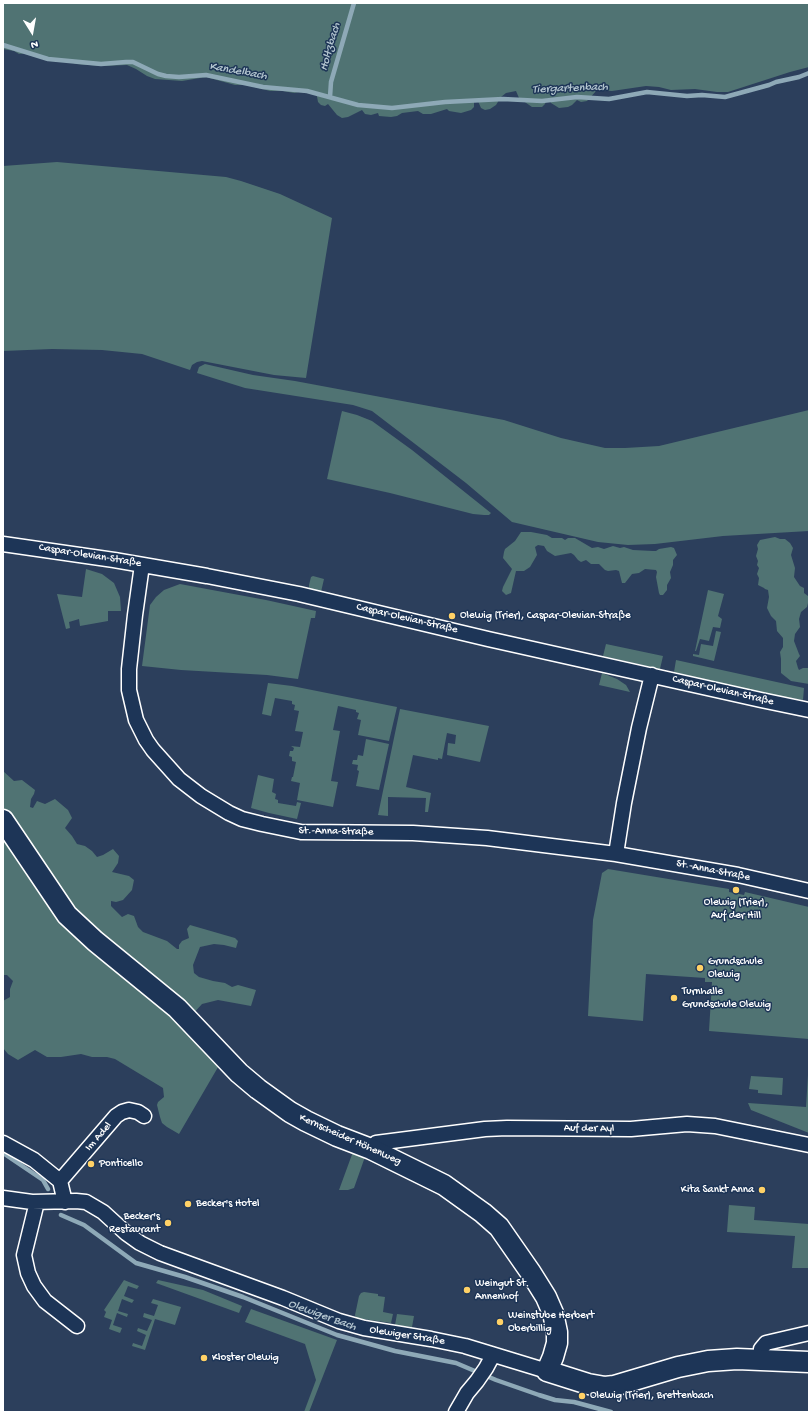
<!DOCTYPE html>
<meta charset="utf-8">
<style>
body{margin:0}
#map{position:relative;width:812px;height:1415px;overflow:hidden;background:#2c3f5c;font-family:"Gochi Hand",sans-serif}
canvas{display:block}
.frame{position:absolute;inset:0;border:4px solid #fff;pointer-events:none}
.north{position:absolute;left:12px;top:12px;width:40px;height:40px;-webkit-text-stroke:3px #1d3557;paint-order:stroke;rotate:169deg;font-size:11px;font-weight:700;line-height:16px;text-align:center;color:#fff}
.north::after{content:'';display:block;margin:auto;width:14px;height:18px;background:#fff;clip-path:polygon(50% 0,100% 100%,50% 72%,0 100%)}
</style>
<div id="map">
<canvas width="812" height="1415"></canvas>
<div class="frame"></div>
<div class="north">N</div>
</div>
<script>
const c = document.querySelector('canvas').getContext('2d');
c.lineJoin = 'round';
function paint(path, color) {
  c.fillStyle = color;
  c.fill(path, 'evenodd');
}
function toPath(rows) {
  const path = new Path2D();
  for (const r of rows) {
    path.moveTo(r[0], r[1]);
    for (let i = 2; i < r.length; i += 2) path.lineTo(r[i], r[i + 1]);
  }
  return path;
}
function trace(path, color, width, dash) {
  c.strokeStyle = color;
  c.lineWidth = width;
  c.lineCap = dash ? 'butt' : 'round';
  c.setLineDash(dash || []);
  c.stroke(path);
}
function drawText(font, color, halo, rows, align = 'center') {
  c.font = font + ' "Gochi Hand",sans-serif';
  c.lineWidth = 3;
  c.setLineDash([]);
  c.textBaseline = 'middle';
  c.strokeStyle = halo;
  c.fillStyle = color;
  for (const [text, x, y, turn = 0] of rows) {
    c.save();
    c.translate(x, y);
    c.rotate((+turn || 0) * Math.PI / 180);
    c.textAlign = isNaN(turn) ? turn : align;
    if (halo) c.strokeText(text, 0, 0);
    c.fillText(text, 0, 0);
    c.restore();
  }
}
const green = toPath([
 [3,3,809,3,809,67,790,72,728,92,717,92,695,89,671,90,659,87,646,86,612,91,597,90,587,101,581,102,577,100,572,105,568,107,559,108,551,103,549,99,547,98,545,104,542,107,532,107,519,98,516,91,506,93,501,97,496,105,490,109,485,110,481,108,477,99,474,100,474,107,471,110,461,113,449,111,447,109,431,114,423,114,418,111,402,113,397,116,391,117,379,116,378,113,371,115,365,114,362,110,348,117,342,118,337,115,328,104,325,106,321,105,318,102,316,91,309,93,304,91,294,93,283,91,270,91,247,85,235,85,206,77,182,81,155,79,147,76,136,69,127,65,102,66,76,64,62,59,58,61,52,61,44,56,28,53,19,54,14,51,3,49],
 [57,162,226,177,241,181,280,194,332,218,306,378,274,375,202,361,197,362,192,365,190,370,142,354,102,350,52,349,3,351,3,166],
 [205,364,253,375,295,381,504,420,561,438,605,448,625,448,659,446,809,410,809,531,723,536,655,544,628,545,598,542,512,522,466,483,372,411,353,405,245,388,197,373,199,367],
 [342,411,357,415,372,421,412,450,491,513,489,515,484,515,473,514,390,493,327,479,341,415],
 [521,532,531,532,547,535,552,538,562,538,565,540,568,538,575,538,592,548,598,547,604,549,613,546,620,548,624,547,633,550,653,551,656,551,659,549,671,547,674,548,677,555,673,560,673,565,670,572,671,578,667,585,667,590,663,595,660,595,659,593,656,577,657,572,656,570,645,569,639,573,632,574,625,583,622,583,619,571,616,570,608,571,605,570,599,564,591,564,586,560,581,562,578,560,574,555,571,553,555,556,547,551,544,546,538,545,535,547,537,555,530,567,524,571,516,571,511,593,506,595,502,591,503,587,512,569,503,558,504,552,505,549,515,541],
 [775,537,780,539,785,539,790,543,793,548,791,555,795,568,794,577,800,586,804,588,804,593,808,596,809,599,807,607,801,612,799,619,800,627,795,634,794,641,799,654,800,656,796,661,798,668,799,670,803,668,809,668,809,684,791,681,781,673,781,659,780,652,783,647,783,638,777,631,776,621,771,616,767,608,769,597,768,590,765,589,764,588,758,585,759,578,757,574,759,568,757,565,758,561,756,556,758,549,757,545,760,540],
 [86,569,102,574,114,583,120,597,121,611,108,611,108,621,80,626,79,619,69,622,70,628,66,629,57,594,82,597],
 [313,576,324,579,321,592,309,589,309,585,311,577],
 [180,584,266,600,316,611,315,618,311,618,298,679,267,675,181,670,142,666,150,605,156,597,164,590],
 [708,590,724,594,718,616,722,619,720,628,713,627,709,641,700,639,696,651,695,651],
 [716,631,721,632,714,661,693,656,693,654,699,655,701,644,713,646],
 [606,644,663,656,660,669,603,656],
 [676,660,804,688,803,700,773,695,674,672],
 [602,673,617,679,626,685,630,692,599,685],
 [268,683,292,686,397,707,389,741,358,735,361,720,357,719,359,713,356,712,356,710,338,706,333,730,340,731,331,781,338,782,333,807,297,800,300,783,291,781,292,777,293,777,296,762,292,761,292,757,289,756,290,751,293,751,294,748,291,746,300,747,303,732,295,731,299,711,294,710,295,705,292,704,292,701,275,698,271,716,262,714],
 [400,709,489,726,480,762,447,755,448,743,455,744,456,735,447,733,442,759,438,758,438,760,413,755,406,787,431,793,428,812,425,812,426,798,388,797,388,816,378,815],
 [366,739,389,744,379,790,356,786,359,771,357,770,358,765,352,764,353,760,357,760,358,755,363,756],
 [3,771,14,781,22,780,35,790,34,794,31,799,30,807,33,808,37,801,45,804,55,799,68,810,72,818,65,828,72,836,77,844,85,846,92,851,97,857,103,855,113,849,119,856,118,863,112,872,129,876,134,880,132,890,123,900,116,902,111,901,111,906,122,917,128,914,134,916,138,927,143,932,167,941,177,949,179,949,179,945,182,941,189,938,187,929,190,925,235,938,238,941,236,948,224,945,214,944,200,947,193,965,194,973,199,977,213,981,225,983,232,987,238,985,256,990,251,1006,218,1000,202,1004,191,1016,221,1062,179,1134,167,1127,162,1123,160,1117,157,1105,158,1102,164,1097,163,1088,115,1059,107,1057,92,1057,81,1054,61,1057,47,1057,35,1050,18,1060,8,1054,3,1048,3,1001,10,997,10,989,13,981,7,975,3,975],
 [258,775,274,779,272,792,276,794,275,799,278,800,278,803,296,806,297,802,301,803,297,819,269,813,251,808],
 [608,869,729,889,729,892,744,895,745,892,809,907,809,1039,709,1031,712,982,705,982,705,978,646,974,643,1021,588,1016,593,920,602,873],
 [808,1075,809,1075,809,1133,751,1110,748,1103,806,1107],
 [751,1076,783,1078,782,1095,758,1093,758,1090,749,1089],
 [354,1149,366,1154,354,1188,348,1190,339,1190],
 [729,1205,755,1207,754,1220,809,1224,809,1268,792,1268,795,1236,727,1232],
 [124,1280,139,1286,137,1289,128,1286,124,1296,134,1300,132,1303,122,1299,118,1311,128,1314,127,1317,117,1313,113,1325,122,1328,120,1333,109,1329,112,1320,104,1317,106,1312,104,1310],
 [158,1280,203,1290,242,1306,239,1313,156,1283],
 [364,1292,378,1294,378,1296,385,1297,383,1312,393,1314,391,1323,356,1318,355,1315,359,1296,361,1293],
 [153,1299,181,1307,175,1325,155,1319,145,1350,132,1346,133,1343,142,1346,146,1335,137,1331,138,1328,147,1331,152,1320,143,1317,144,1313,154,1316,158,1305,151,1303],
 [251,1309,337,1340,309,1412,304,1412,316,1380,305,1344,245,1322],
 [397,1314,414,1316,412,1327,395,1325]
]);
const stream = toPath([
 [3,45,48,59,101,64,126,62,133,62,158,74,166,76,179,77,206,75,263,87,307,91,358,105,392,108,445,102,503,99,542,101,577,97,609,99,647,92,687,96,702,95,725,97,769,85,776,82,799,77,809,73],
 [330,97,331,82,354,3],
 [3,1153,43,1180,48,1189],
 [61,1215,84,1225,136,1263,185,1277,243,1297,337,1335,395,1351,456,1363,496,1380,539,1395,555,1400,574,1402,611,1412]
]);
const street = toPath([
 [3,544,114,560,207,576,299,594,488,639,761,700,809,710],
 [142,565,135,615,129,669,129,690,136,720,146,740,153,750,179,779,201,796,229,813,242,819,262,824,301,832,413,833,487,838,616,854,738,875,809,891],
 [616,854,624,803,639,728,652,675],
 [3,1143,34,1160,60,1181,65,1202],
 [371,1149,376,1143,485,1129,507,1128,631,1129,687,1124,715,1126,809,1145],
 [60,1181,116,1116,122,1112,129,1110,138,1112,144,1116],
 [3,1198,32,1202,76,1201,86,1202,103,1212,126,1233,140,1243,160,1253,283,1298,339,1321,364,1328,431,1339,465,1346,547,1371],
 [37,1202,24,1255,28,1273,34,1286,45,1301,77,1326],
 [760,1359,761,1349,766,1343,809,1333],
 [456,1412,467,1393,477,1381,486,1368,493,1355]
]);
const secondary = toPath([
 [3,820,67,915,95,941,177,1008,239,1073,258,1089,290,1112,306,1121,337,1136,371,1149,444,1185,483,1213,499,1227,531,1273,546,1297,553,1313,557,1332,557,1343,553,1357,547,1371,588,1384,605,1387,614,1386,678,1367,708,1361,737,1359,809,1362]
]);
const markers = [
 [452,616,4,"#ffd166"],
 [736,890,4,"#ffd166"],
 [700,968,4,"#ffd166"],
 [674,998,4,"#ffd166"],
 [91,1164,4,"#ffd166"],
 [762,1190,4,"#ffd166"],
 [188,1204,4,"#ffd166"],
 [168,1223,4,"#ffd166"],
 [467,1290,4,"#ffd166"],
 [500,1322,4,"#ffd166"],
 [204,1358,4,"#ffd166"],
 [582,1396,4,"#ffd166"]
];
const streetNames = [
 ["Caspar-Olevian-Straße",90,556,9],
 ["Caspar-Olevian-Straße",407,619,13],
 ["Caspar-Olevian-Straße",723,691,13],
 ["St.-Anna-Straße",336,832,1],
 ["St.-Anna-Straße",713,871,11],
 ["Auf der Ayl",589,1129,1],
 ["Im Adel",99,1137,-49],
 ["Kernscheider Höhenweg",350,1140,24],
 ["Olewiger Straße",407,1336,9]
];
const poiNames = [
 ["Olewig (Trier), Caspar-Olevian-Straße",460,616],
 ["Olewig (Trier),",736,903,"center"],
 ["Auf der Hill",736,916,"center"],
 ["Grundschule",708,962],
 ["Olewig",708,975],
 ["Turnhalle",682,992],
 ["Grundschule Olewig",682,1005],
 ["Ponticello",99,1164],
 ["Kita Sankt Anna",754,1190,"right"],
 ["Becker's Hotel",196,1204],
 ["Becker's",160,1217,"right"],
 ["Restaurant",160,1230,"right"],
 ["Weingut St.",475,1284],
 ["Annenhof",475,1297],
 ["Weinstube Herbert",508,1316],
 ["Oberbillig",508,1329],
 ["Kloster Olewig",212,1358],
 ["Olewig (Trier), Brettenbach",590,1396]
];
const waterNames = [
 ["Holtzbach",331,47,-74],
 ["Kandelbach",238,72,10],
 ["Tiergartenbach",570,89,-2],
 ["Olewiger Bach",322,1316,20]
];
paint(green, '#507373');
trace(stream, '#8ea9b7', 4.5);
trace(street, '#fff', 17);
trace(secondary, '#fff', 23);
trace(street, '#1d3557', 14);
trace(secondary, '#1d3557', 20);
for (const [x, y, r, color] of markers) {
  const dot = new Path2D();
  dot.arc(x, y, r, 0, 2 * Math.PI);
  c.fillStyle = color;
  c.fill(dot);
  trace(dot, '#1d3557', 1.5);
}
drawText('11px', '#fff', '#1d3557', streetNames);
drawText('11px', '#fff', '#1d3557', poiNames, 'left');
drawText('italic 12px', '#b3c5cf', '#1d3557', waterNames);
</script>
